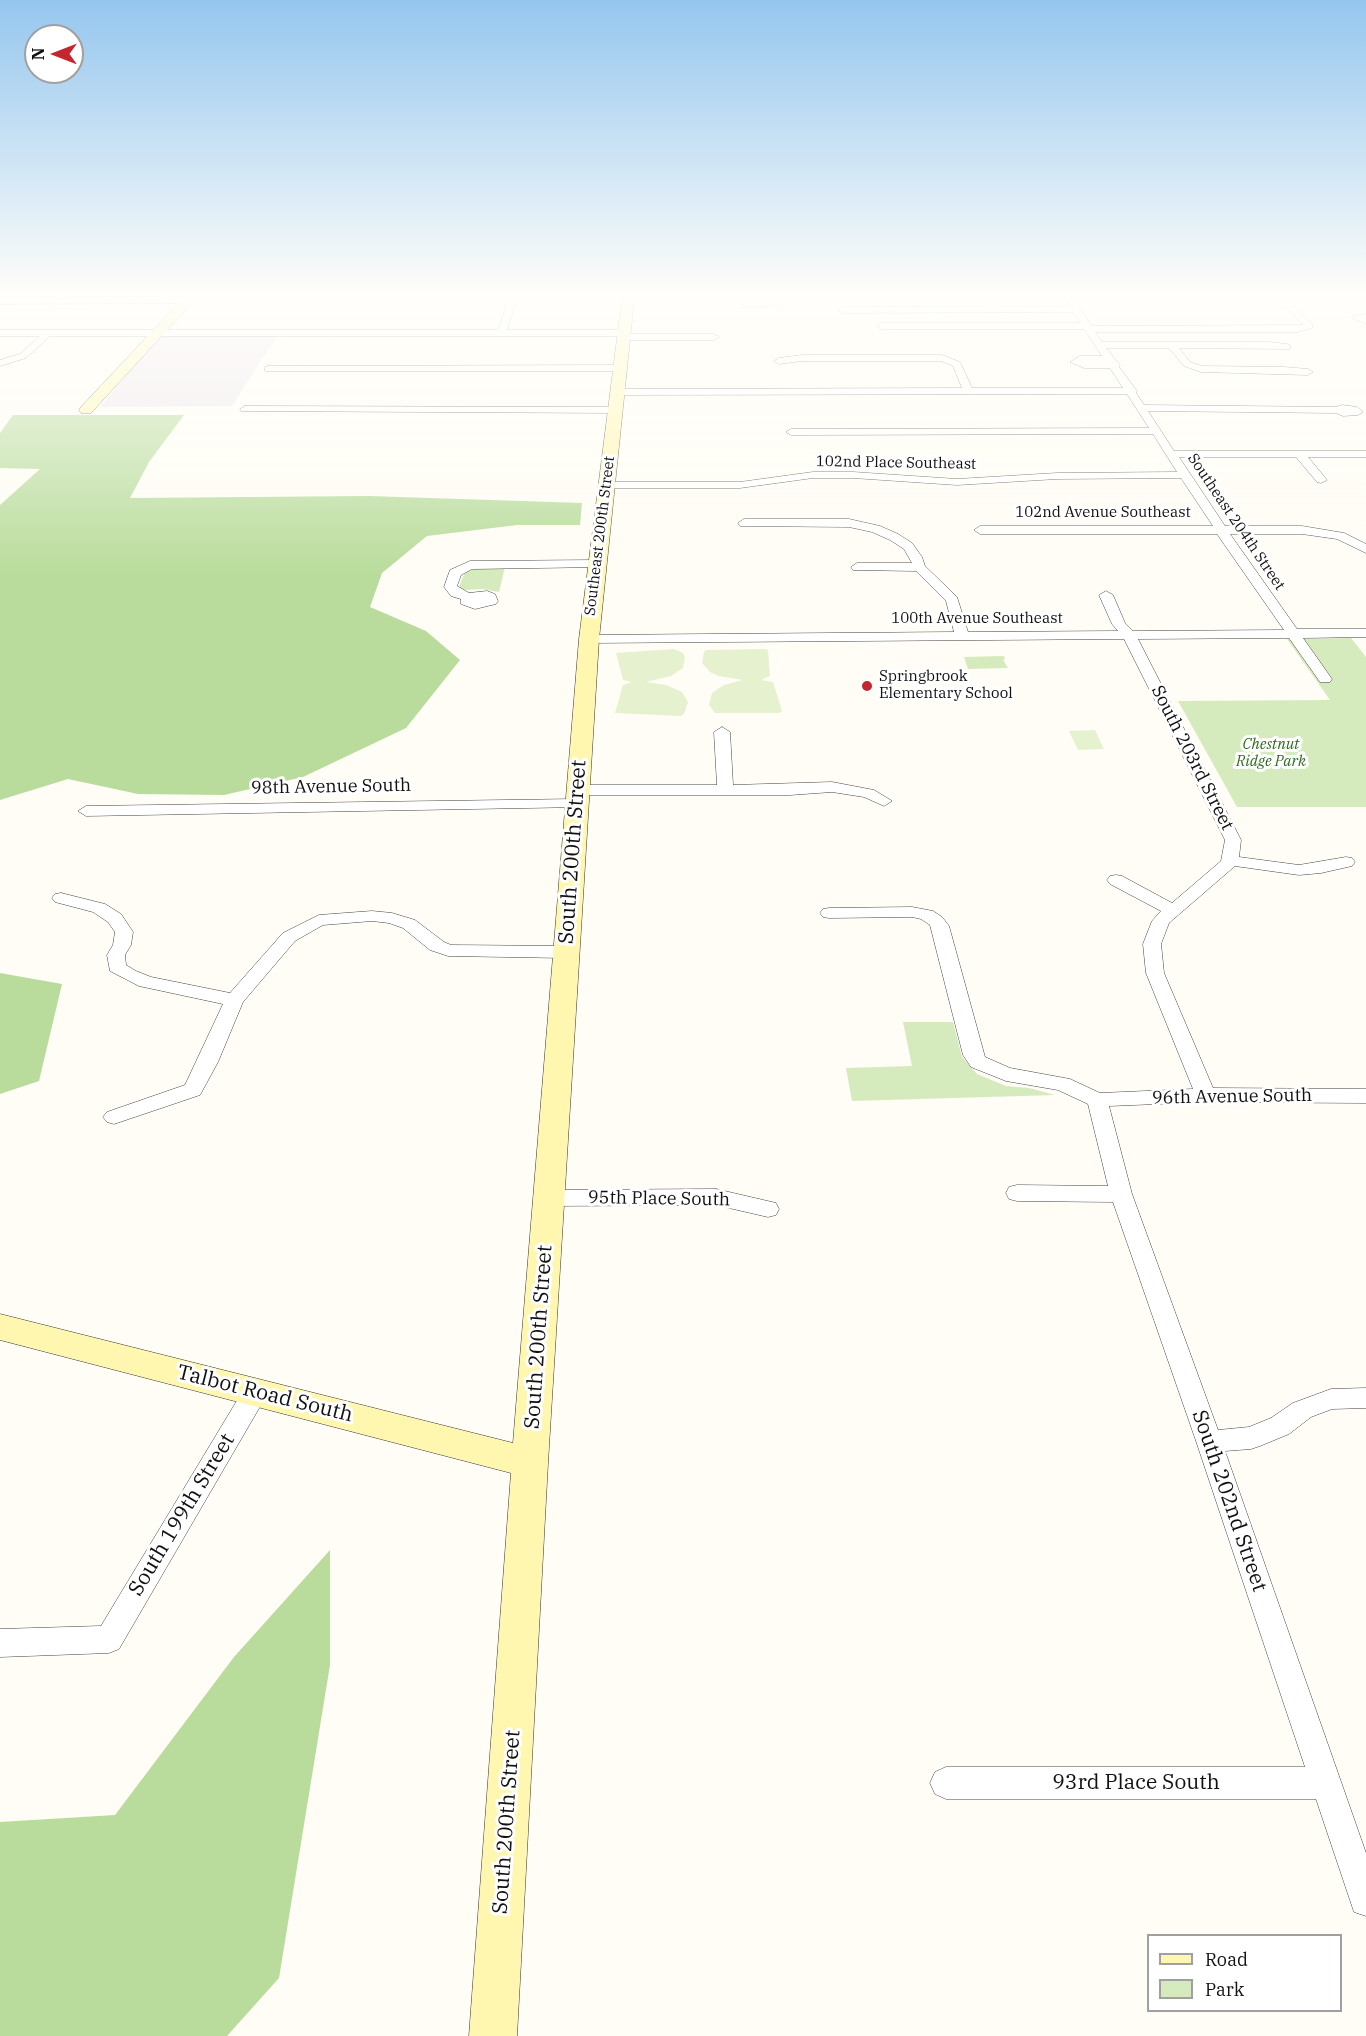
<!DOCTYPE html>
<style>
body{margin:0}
#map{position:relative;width:1366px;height:2036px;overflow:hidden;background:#fffdf5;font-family:"IBM Plex Serif",serif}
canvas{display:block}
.legend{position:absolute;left:1147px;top:1934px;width:195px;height:78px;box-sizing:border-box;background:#fff;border:2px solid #a0a0a0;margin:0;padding:8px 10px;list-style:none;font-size:18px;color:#111}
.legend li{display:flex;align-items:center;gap:12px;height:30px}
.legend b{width:30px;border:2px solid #a0a0a0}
.north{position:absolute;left:24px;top:24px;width:60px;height:60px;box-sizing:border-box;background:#fff;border:2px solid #a0a0a0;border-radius:50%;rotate:270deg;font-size:16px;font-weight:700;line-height:24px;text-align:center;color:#111}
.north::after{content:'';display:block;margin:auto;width:21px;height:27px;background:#c4262e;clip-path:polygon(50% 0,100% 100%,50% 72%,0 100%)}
</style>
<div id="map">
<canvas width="1366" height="2036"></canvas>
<ul class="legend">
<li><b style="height:8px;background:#fff6b0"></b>Road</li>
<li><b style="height:16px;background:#d5ebbd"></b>Park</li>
</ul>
<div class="north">N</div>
</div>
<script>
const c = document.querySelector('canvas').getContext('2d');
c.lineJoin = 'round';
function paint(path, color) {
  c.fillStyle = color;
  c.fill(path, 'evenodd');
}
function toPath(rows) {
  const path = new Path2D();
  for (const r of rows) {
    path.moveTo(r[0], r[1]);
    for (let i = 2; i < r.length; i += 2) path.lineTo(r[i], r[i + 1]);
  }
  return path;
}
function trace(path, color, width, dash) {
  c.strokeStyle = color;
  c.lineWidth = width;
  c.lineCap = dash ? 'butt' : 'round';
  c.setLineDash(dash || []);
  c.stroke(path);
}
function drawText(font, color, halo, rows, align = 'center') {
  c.font = font + ' "IBM Plex Serif",serif';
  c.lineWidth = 6;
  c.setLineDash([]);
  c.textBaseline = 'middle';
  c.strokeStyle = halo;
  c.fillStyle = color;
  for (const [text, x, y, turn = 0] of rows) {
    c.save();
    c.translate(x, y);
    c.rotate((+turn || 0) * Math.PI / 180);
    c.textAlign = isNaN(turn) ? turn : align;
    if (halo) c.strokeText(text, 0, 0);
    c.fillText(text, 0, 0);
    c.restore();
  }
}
const industrial = toPath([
 [159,336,277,336,232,406,100,407]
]);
const green = toPath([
 [481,567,505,567,499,592,482,589,464,590,459,587,465,572],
 [1351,638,1366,657,1366,807,1237,807,1178,701,1330,700,1287,639],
 [1004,656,1005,659,1003,660,1008,668,968,669,964,657],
 [903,1022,953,1022,962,1057,977,1074,1006,1086,1029,1088,1055,1095,852,1101,846,1068,912,1066]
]);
const forest = toPath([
 [13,415,184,415,149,462,130,498,369,496,582,503,580,525,517,525,427,536,382,573,370,607,426,631,460,660,406,728,303,777,224,795,138,794,68,779,0,800,0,505,40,469,0,468,0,433],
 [0,973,62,984,39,1081,0,1094],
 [330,1550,330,1665,279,1978,227,2036,0,2036,0,1822,115,1815,234,1657]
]);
const pitch = toPath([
 [674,649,683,653,685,657,683,668,671,676,646,682,666,685,682,692,688,702,684,714,680,716,615,713,623,685,632,682,623,680,616,653],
 [764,649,768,650,770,676,761,680,773,682,782,711,779,713,715,713,709,705,712,693,724,685,743,680,718,676,710,672,702,663,704,652,706,650],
 [1095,730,1104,749,1078,750,1069,731]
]);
const street = toPath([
 [511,291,519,291,507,330,623,330,626,331,627,334,714,334,719,337,714,340,623,340,620,339,619,336,50,336,26,358,0,366,0,360,20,354,40,336,0,336,0,330,498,330,511,291],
 [1060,291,1068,291,1092,326,1303,325,1270,291,1279,291,1312,324,1312,328,1298,332,1095,332,1102,342,1270,342,1287,344,1290,345,1290,349,1179,348,1190,362,1202,366,1284,367,1308,369,1313,372,1308,375,1201,372,1184,366,1169,348,1106,348,1120,365,1119,367,1137,391,1136,393,1144,405,1336,407,1342,405,1357,407,1363,412,1358,415,1343,416,1336,413,1148,411,1174,451,1366,451,1366,457,1308,457,1327,480,1321,483,1317,482,1296,457,1179,457,1225,526,1302,526,1344,533,1366,544,1366,553,1337,539,1302,534,1230,534,1297,629,1366,629,1366,637,1303,638,1332,679,1330,682,1320,682,1289,638,1138,639,1241,840,1239,857,1299,865,1346,857,1352,858,1355,862,1352,866,1321,873,1299,875,1235,866,1169,923,1161,944,1164,973,1213,1088,1366,1089,1366,1103,1206,1102,1109,1106,1132,1194,1218,1430,1249,1427,1271,1418,1293,1403,1331,1389,1366,1388,1366,1408,1332,1409,1311,1417,1289,1434,1260,1446,1251,1449,1225,1451,1366,1853,1366,1916,1354,1912,1316,1799,946,1799,935,1794,930,1783,935,1772,946,1767,1305,1767,1196,1441,1113,1202,1017,1201,1009,1199,1006,1193,1009,1187,1017,1185,1108,1186,1088,1104,1058,1090,1006,1081,971,1067,963,1055,930,925,921,919,912,917,829,918,823,917,820,913,823,909,829,908,912,907,933,911,942,917,949,926,985,1057,1010,1068,1070,1079,1100,1093,1193,1089,1146,973,1143,944,1152,921,1161,911,1110,884,1107,880,1110,876,1116,875,1122,876,1172,903,1221,861,1225,840,1124,639,589,643,582,639,589,635,954,632,946,601,916,571,853,570,851,567,857,563,912,563,904,549,890,540,872,532,849,527,740,526,738,523,744,519,849,519,880,526,898,534,912,543,922,557,925,566,957,597,968,632,1118,631,1112,624,1099,595,1106,591,1113,595,1125,623,1133,631,1284,630,1217,534,980,534,974,530,980,526,1213,526,1181,478,1057,479,957,485,853,478,813,478,740,488,607,488,601,485,607,482,740,482,813,472,853,472,957,479,1057,473,1177,472,1153,434,791,435,786,432,791,429,1149,428,1127,394,617,395,612,392,617,389,962,388,953,366,941,361,802,361,779,364,774,361,779,358,802,355,942,355,960,362,972,388,1123,388,1110,368,1084,368,1070,362,1080,356,1102,356,1084,329,881,329,877,326,881,323,1081,323,1073,312,842,313,838,310,842,307,1070,306,1060,291],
 [744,296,771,296,784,302,780,305,748,307,734,301,744,296],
 [0,298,189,297,193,300,189,303,0,304,0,298],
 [1366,314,1366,324,1352,318,1353,316,1366,314],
 [268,366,620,365,625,368,620,371,265,371,265,367,268,366],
 [245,406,615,407,620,410,615,413,241,411,240,409,245,406],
 [597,560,603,564,601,567,472,569,461,575,457,586,469,593,487,591,495,594,498,601,496,604,475,609,461,604,461,599,451,596,444,587,450,570,470,561,597,560],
 [722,727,730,732,733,785,832,782,874,790,892,801,884,806,864,797,832,792,790,795,577,795,569,790,577,785,717,785,714,732,722,727],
 [576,799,584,804,582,807,86,816,78,811,86,806,576,799],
 [61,893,105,904,121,914,133,932,131,945,125,955,126,965,136,971,151,977,230,993,283,933,319,915,372,911,392,913,415,920,444,942,451,945,565,946,572,948,574,952,572,956,565,958,448,956,430,950,403,928,389,923,372,921,323,925,295,941,243,1002,218,1062,200,1095,114,1124,107,1122,103,1117,107,1112,185,1085,223,1004,139,986,110,971,107,955,113,945,115,932,108,922,93,912,55,902,52,898,55,894,61,893],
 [716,1189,776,1203,779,1209,776,1215,768,1217,716,1205,549,1206,541,1204,538,1198,541,1192,549,1190,716,1189],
 [256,1381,265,1384,269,1391,265,1398,119,1649,109,1653,0,1657,0,1629,101,1626,247,1384,256,1381]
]);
const secondary = toPath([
 [190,291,203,291,91,413,81,413,79,410,81,407,190,291],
 [623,291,635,291,599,639,548,1463,517,2036,469,2036,511,1473,0,1340,0,1314,513,1443,579,639,623,291]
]);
const markers = [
 [867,686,6,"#c4262e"]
];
const farStreetnames = [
 ["102nd Place Southeast",896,463,1],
 ["102nd Avenue Southeast",1103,513],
 ["Southeast 204th Street",1236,522,56],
 ["Southeast 200th Street",600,536,-83],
 ["100th Avenue Southeast",977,619]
];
const farPoinames = [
 ["Springbrook",879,677],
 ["Elementary School",879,694]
];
const farParknames = [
 ["Chestnut",1271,745],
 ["Ridge Park",1271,762]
];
const streetNames = [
 ["South 203rd Street",1192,758,63],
 ["98th Avenue South",331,787,-1],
 ["96th Avenue South",1232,1097,-1],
 ["95th Place South",659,1199,1]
];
const nearStreetnames = [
 ["South 200th Street",573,852,-86],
 ["South 200th Street",539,1337,-86],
 ["Talbot Road South",265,1394,14],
 ["South 202nd Street",1229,1501,71],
 ["South 199th Street",182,1515,-59],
 ["93rd Place South",1136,1783],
 ["South 200th Street",507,1822,-86]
];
paint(industrial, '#eee6ef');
paint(green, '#d5ebbd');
paint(forest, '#b9dc9c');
paint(pitch, '#e6f2cf');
trace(street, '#444', 1);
trace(secondary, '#333', 1);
paint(street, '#fff');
paint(secondary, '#fff6b0');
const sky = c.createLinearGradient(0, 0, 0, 576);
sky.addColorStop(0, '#95c6ee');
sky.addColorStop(0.51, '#fffefa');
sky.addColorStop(1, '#fffefa00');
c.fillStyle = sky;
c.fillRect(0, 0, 1366, 576);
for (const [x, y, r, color] of markers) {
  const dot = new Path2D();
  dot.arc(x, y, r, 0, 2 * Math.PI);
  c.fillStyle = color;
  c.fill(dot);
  trace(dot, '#fff', 2);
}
drawText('15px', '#111', '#fff', farStreetnames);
drawText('15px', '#111', '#fff', farPoinames, 'left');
drawText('italic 15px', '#2f6b1f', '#fff', farParknames);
drawText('18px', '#111', '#fff', streetNames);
drawText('21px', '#111', '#fff', nearStreetnames);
</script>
